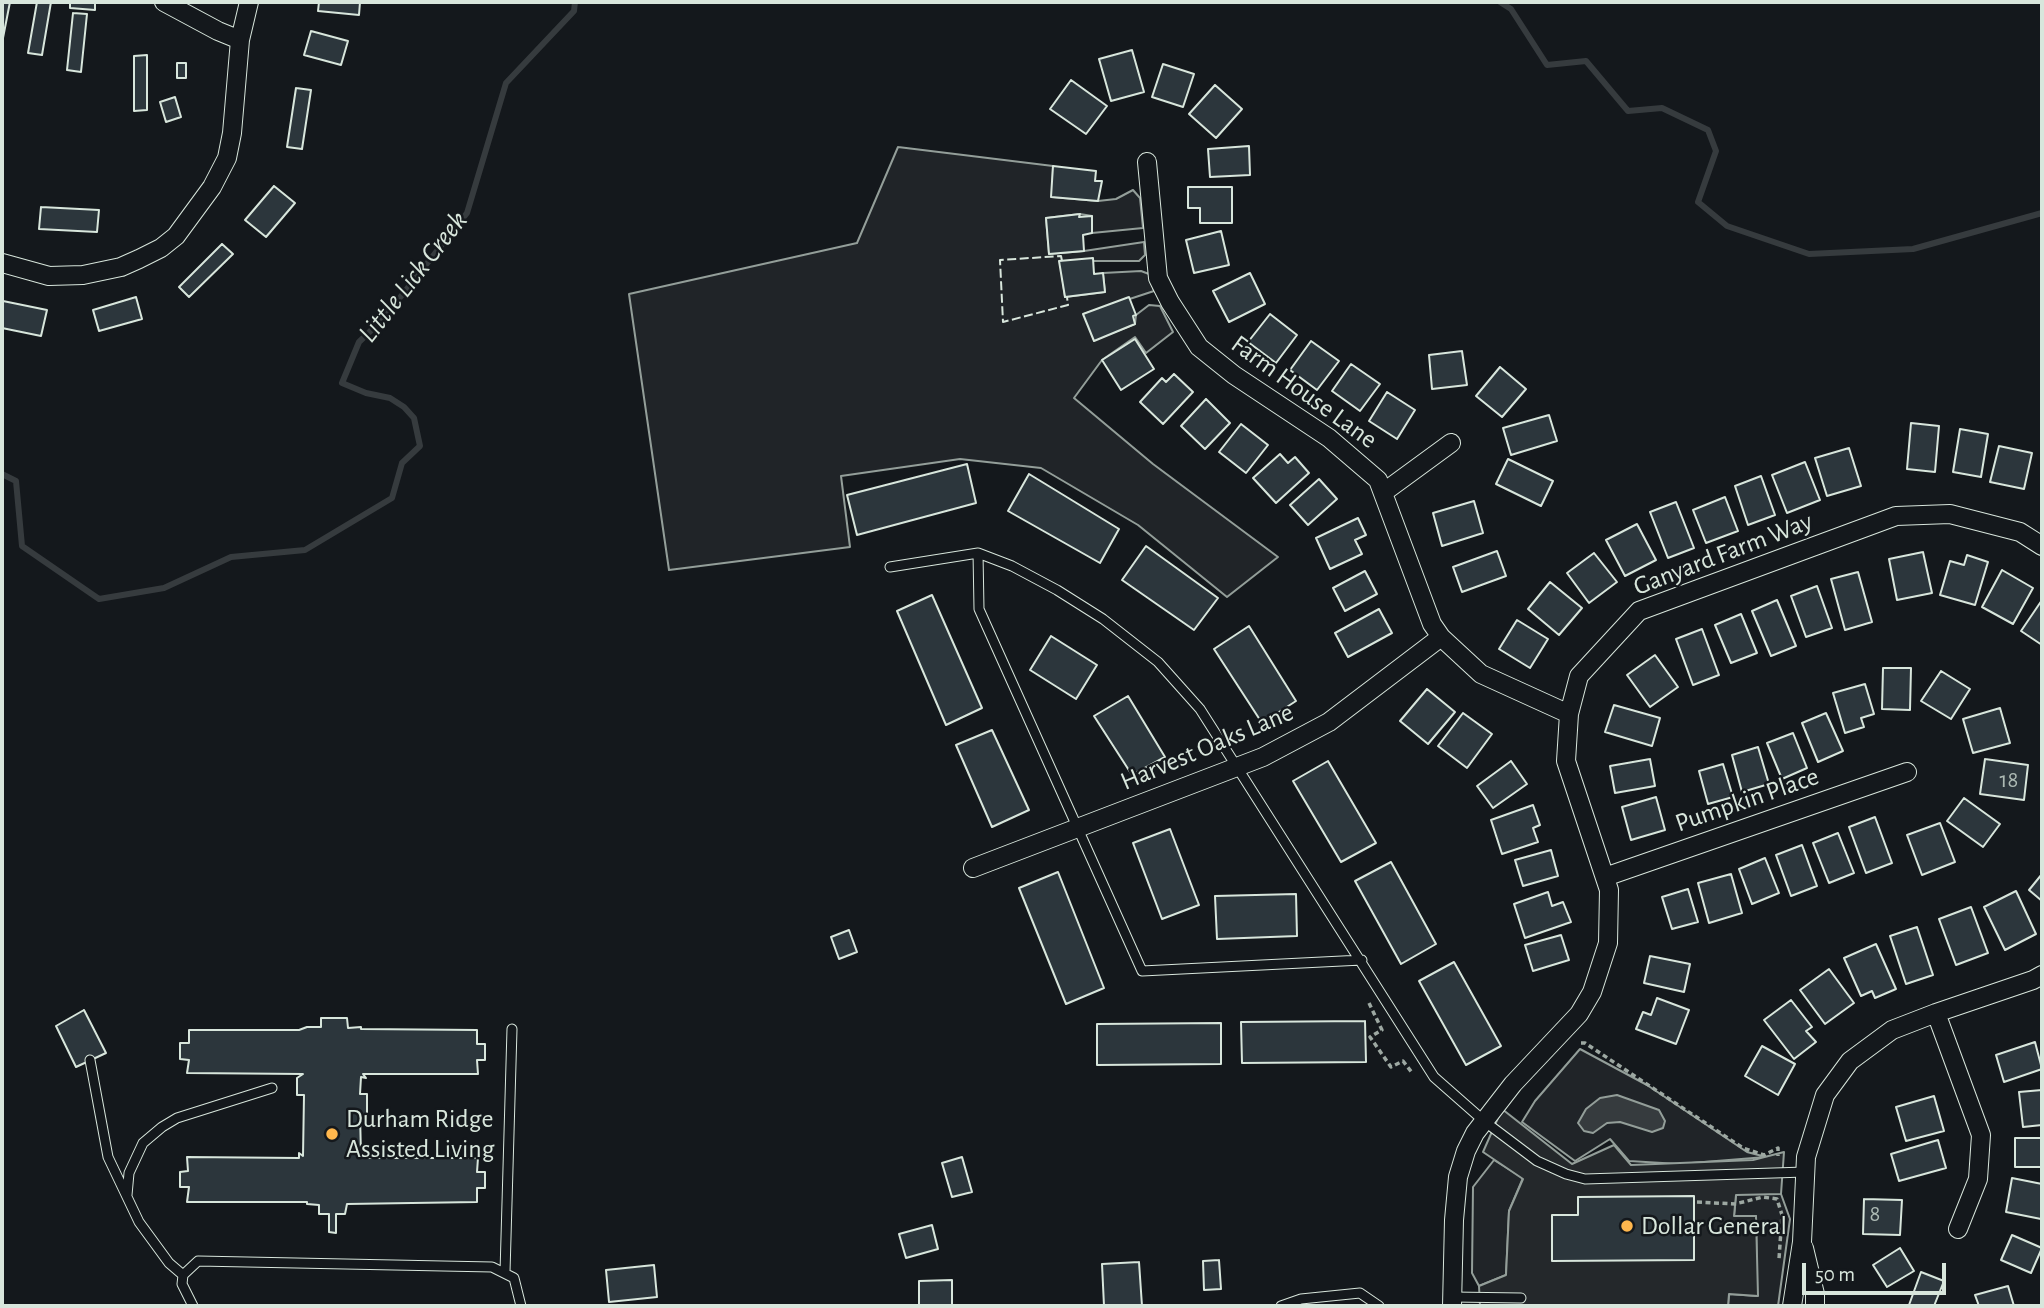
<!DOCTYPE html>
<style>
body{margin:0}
#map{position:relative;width:2044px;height:1308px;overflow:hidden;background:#14181c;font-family:"Alegreya Sans",sans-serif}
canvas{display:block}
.frame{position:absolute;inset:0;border:4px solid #d8e6dc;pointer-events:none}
.scale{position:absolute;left:1802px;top:1263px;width:144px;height:32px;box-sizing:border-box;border:4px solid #d8e6dc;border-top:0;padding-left:9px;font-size:21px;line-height:24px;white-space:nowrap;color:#d8e6dc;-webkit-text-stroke:5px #14181c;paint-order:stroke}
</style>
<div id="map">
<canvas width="2044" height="1308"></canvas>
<div class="frame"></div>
<div class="scale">50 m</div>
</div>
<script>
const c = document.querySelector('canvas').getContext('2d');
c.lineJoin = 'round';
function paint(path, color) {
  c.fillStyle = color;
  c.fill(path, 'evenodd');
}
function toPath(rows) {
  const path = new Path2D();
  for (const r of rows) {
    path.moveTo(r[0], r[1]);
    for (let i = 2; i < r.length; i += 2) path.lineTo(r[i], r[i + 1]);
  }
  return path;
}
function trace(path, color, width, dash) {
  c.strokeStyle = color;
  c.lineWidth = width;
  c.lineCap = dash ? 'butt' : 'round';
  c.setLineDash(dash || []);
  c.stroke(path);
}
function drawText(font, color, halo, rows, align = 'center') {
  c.font = font + ' "Alegreya Sans",sans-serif';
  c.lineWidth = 5;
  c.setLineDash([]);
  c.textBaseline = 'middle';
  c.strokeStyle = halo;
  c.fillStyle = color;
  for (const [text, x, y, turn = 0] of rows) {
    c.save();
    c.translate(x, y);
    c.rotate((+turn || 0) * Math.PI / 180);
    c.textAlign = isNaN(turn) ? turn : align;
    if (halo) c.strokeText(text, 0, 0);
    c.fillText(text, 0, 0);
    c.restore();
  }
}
const green = toPath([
 [898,147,1053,166,1052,197,1098,201,1116,199,1133,190,1140,198,1143,228,1092,233,1092,216,1080,214,1046,218,1049,254,1084,251,1144,242,1145,255,1139,261,1060,261,1065,297,1105,292,1103,273,1141,271,1149,274,1154,291,1084,314,1094,340,1135,324,1136,315,1149,305,1160,306,1173,332,1146,353,1135,337,1102,360,1074,398,1153,464,1278,557,1227,597,1138,525,1041,468,960,459,841,476,850,547,669,570,629,294,857,243,898,147],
 [1580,1049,1647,1085,1747,1152,1766,1157,1679,1164,1629,1161,1610,1139,1575,1161,1522,1122,1535,1101,1580,1049],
 [1494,1160,1523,1178,1509,1211,1506,1275,1479,1286,1472,1273,1473,1187,1494,1160],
 [1736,1194,1781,1194,1790,1219,1778,1306,1728,1306,1729,1294,1757,1296,1756,1216,1734,1217,1736,1194]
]);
const parking = toPath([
 [1502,1109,1572,1164,1614,1145,1631,1165,1753,1160,1784,1152,1781,1194,1736,1195,1734,1216,1756,1216,1758,1296,1729,1294,1728,1306,1480,1306,1479,1286,1506,1275,1509,1211,1523,1179,1483,1152,1502,1109]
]);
const water = toPath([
 [1617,1095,1659,1110,1665,1121,1663,1128,1652,1132,1620,1122,1607,1123,1593,1133,1584,1131,1578,1123,1586,1109,1600,1098,1617,1095]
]);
const stream = toPath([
 [1500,2,1511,9,1547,65,1586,61,1628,111,1662,108,1708,130,1716,151,1698,202,1727,226,1809,254,1913,249,2042,213],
 [2,474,16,481,22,546,99,599,164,588,231,557,305,550,392,498,402,463,420,446,414,418,404,407,390,398,366,393,342,383,359,342,383,319,467,213,506,83,574,11,575,2]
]);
const building = toPath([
 [2,2,10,2,2,43,2,2],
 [37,2,51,2,42,55,28,53,37,2],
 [70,2,95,2,95,10,70,8,70,2],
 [319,2,360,2,359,15,318,11,319,2],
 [73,13,87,14,81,72,67,70,73,13],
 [311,31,348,41,341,65,304,55,311,31],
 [1132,50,1144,92,1111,101,1099,59,1132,50],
 [147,55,147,110,134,111,134,56,147,55],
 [177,63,186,63,186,78,177,78,177,63],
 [1163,64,1194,74,1183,107,1152,97,1163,64],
 [1071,80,1107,106,1086,134,1050,109,1071,80],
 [1215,85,1242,109,1216,138,1189,114,1215,85],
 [296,88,311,90,302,149,287,147,296,88],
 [175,97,181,117,166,122,160,102,175,97],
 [1249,146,1250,175,1210,177,1208,149,1249,146],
 [1053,166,1096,171,1095,181,1102,181,1098,201,1051,197,1053,166],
 [274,186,295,203,266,237,245,220,274,186],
 [1188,187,1232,187,1232,223,1200,223,1200,208,1188,208,1188,187],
 [41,207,99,210,97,232,39,229,41,207],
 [1080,214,1079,217,1092,216,1092,233,1083,235,1084,251,1049,254,1046,218,1080,214],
 [1221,231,1229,265,1194,273,1186,240,1221,231],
 [222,244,233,254,189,297,179,287,222,244],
 [1093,258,1094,274,1103,273,1105,292,1065,297,1059,261,1093,258],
 [1250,273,1265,304,1229,322,1213,291,1250,273],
 [136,297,142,319,99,331,93,310,136,297],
 [1129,297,1136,315,1133,316,1135,324,1094,341,1083,314,1129,297],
 [3,301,47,310,41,336,2,328,3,301],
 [1270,314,1297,335,1276,363,1248,342,1270,314],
 [1135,339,1154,369,1121,390,1102,360,1135,339],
 [1311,341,1339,361,1317,390,1290,370,1311,341],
 [1462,351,1467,385,1432,389,1429,355,1462,351],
 [1351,364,1380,384,1360,411,1332,391,1351,364],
 [1500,367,1526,389,1502,417,1476,396,1500,367],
 [1174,374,1193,392,1163,424,1140,402,1162,378,1166,382,1174,374],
 [1387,392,1415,410,1397,439,1369,421,1387,392],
 [1206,399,1230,423,1205,449,1181,426,1206,399],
 [1549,415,1557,441,1511,455,1503,428,1549,415],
 [1911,423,1939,426,1935,472,1907,469,1911,423],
 [1241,424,1268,445,1246,473,1219,452,1241,424],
 [1960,429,1988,434,1981,477,1953,472,1960,429],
 [1999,446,2032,453,2024,489,1990,482,1999,446],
 [1849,448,1861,486,1827,496,1815,458,1849,448],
 [1280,454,1288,463,1295,457,1309,473,1276,503,1253,478,1280,454],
 [1508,459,1553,481,1541,506,1496,484,1508,459],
 [1805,462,1820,500,1787,513,1772,475,1805,462],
 [967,464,976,503,857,535,847,495,967,464],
 [1029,474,1119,529,1100,563,1008,511,1029,474],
 [1761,476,1775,515,1748,525,1735,486,1761,476],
 [1319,479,1337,499,1308,525,1290,505,1319,479],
 [1725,497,1738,531,1706,543,1693,510,1725,497],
 [1474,501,1483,533,1442,546,1433,513,1474,501],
 [1676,502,1694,548,1668,558,1650,512,1676,502],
 [1358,518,1366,535,1355,540,1362,554,1330,569,1316,538,1358,518],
 [1637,524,1656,560,1625,576,1606,540,1637,524],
 [1146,546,1218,598,1194,630,1122,580,1146,546],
 [1497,551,1506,576,1462,592,1453,567,1497,551],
 [1923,552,1932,593,1897,600,1889,559,1923,552],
 [1594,553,1617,582,1589,603,1567,573,1594,553],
 [1967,555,1988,562,1975,605,1940,595,1950,561,1964,565,1967,555],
 [2002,570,2033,588,2013,624,1982,607,2002,570],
 [1365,571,1377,594,1345,611,1333,588,1365,571],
 [1858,572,1872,622,1845,630,1831,579,1858,572],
 [1550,582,1582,608,1559,635,1528,609,1550,582],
 [1817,586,1832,628,1806,637,1791,596,1817,586],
 [932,595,982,708,946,725,897,611,932,595],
 [1777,600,1796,646,1771,656,1752,611,1777,600],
 [2042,600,2042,645,2021,631,2042,600],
 [1379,609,1392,633,1348,657,1335,633,1379,609],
 [1741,614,1757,653,1731,663,1715,625,1741,614],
 [1517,620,1548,639,1530,668,1499,649,1517,620],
 [1249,626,1296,701,1262,723,1214,649,1249,626],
 [1702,629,1719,675,1693,685,1676,639,1702,629],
 [1051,636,1097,665,1076,699,1030,670,1051,636],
 [1655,655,1678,687,1650,707,1627,675,1655,655],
 [1883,668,1911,668,1910,710,1882,709,1883,668],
 [1941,671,1970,689,1951,719,1921,701,1941,671],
 [1865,684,1874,714,1861,718,1864,727,1845,733,1833,693,1865,684],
 [1427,689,1455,712,1428,744,1400,721,1427,689],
 [1128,696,1165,757,1132,775,1094,716,1128,696],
 [1614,705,1660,718,1652,746,1605,732,1614,705],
 [2000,708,2010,743,1973,753,1963,719,2000,708],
 [1463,713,1492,734,1467,768,1438,746,1463,713],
 [1826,713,1843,751,1818,762,1802,723,1826,713],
 [992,730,1029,810,992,827,956,745,992,730],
 [1793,733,1807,768,1782,779,1767,743,1793,733],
 [1758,747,1769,784,1742,792,1732,755,1758,747],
 [1650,759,1655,786,1615,793,1610,766,1650,759],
 [1985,759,2028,765,2024,800,1980,794,1985,759],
 [1328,761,1376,843,1341,862,1293,781,1328,761],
 [1511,761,1527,784,1493,808,1477,786,1511,761],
 [1723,764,1733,797,1708,804,1699,771,1723,764],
 [1656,797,1665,830,1631,840,1622,807,1656,797],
 [1964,798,2000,824,1983,847,1947,821,1964,798],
 [1533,805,1540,825,1533,828,1538,842,1502,854,1491,820,1533,805],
 [1875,817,1892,863,1866,873,1849,827,1875,817],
 [1940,823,1955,862,1922,875,1907,835,1940,823],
 [1170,829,1199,905,1162,919,1133,843,1170,829],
 [1838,833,1854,873,1829,883,1813,843,1838,833],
 [1802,845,1817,886,1791,896,1776,855,1802,845],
 [1551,850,1558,876,1523,886,1515,860,1551,850],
 [1765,858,1779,893,1752,904,1739,869,1765,858],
 [1391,862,1436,944,1401,964,1355,881,1391,862],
 [1058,872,1104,988,1066,1004,1019,888,1058,872],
 [1731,874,1742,913,1709,923,1698,883,1731,874],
 [2042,874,2042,901,2029,890,2042,874],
 [1688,889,1698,922,1672,929,1662,897,1688,889],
 [2016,891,2036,934,2005,950,1984,907,2016,891],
 [1548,892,1552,906,1563,902,1571,922,1525,938,1514,904,1548,892],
 [1296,894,1297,936,1217,939,1215,896,1296,894],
 [1971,907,1988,953,1956,965,1939,919,1971,907],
 [1917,927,1933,975,1906,984,1890,936,1917,927],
 [849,930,857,952,839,959,831,937,849,930],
 [1561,935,1569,960,1533,971,1525,945,1561,935],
 [1876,944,1896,989,1875,998,1872,991,1861,996,1844,958,1876,944],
 [1650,956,1690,964,1684,992,1644,983,1650,956],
 [1454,962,1501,1046,1466,1065,1419,981,1454,962],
 [1829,969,1854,1003,1825,1024,1800,990,1829,969],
 [1657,998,1689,1010,1676,1044,1636,1029,1643,1012,1651,1015,1657,998],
 [1791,1000,1812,1027,1806,1031,1816,1042,1794,1059,1764,1020,1791,1000],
 [84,1010,106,1053,76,1067,56,1026,84,1010],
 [321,1018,347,1018,348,1028,361,1027,361,1029,477,1030,477,1044,485,1044,485,1060,477,1060,478,1074,363,1074,366,1078,361,1077,360,1094,367,1094,367,1114,360,1114,361,1155,365,1154,362,1158,478,1158,477,1172,485,1172,485,1188,477,1188,477,1202,347,1204,345,1214,336,1214,336,1233,329,1232,329,1214,319,1214,319,1205,307,1204,307,1202,187,1202,189,1187,180,1187,180,1172,188,1171,187,1157,299,1158,299,1153,303,1156,304,1095,297,1095,297,1078,303,1074,187,1073,189,1060,180,1059,180,1043,189,1043,189,1030,299,1030,307,1027,321,1027,321,1018],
 [1365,1021,1366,1062,1242,1063,1241,1022,1365,1021],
 [1221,1023,1221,1064,1097,1065,1097,1024,1221,1023],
 [2035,1042,2042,1069,2004,1082,1996,1055,2035,1042],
 [1762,1046,1795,1064,1778,1095,1745,1076,1762,1046],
 [2042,1090,2042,1125,2023,1127,2019,1092,2042,1090],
 [1934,1096,1944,1131,1906,1141,1896,1107,1934,1096],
 [2015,1138,2042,1138,2042,1167,2015,1167,2015,1138],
 [1938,1140,1946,1168,1899,1181,1891,1154,1938,1140],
 [962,1157,972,1192,952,1197,942,1163,962,1157],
 [2012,1178,2042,1184,2041,1219,2006,1212,2012,1178],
 [1694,1196,1694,1260,1552,1261,1552,1215,1578,1215,1578,1197,1694,1196],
 [1864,1199,1902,1200,1900,1235,1863,1234,1864,1199],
 [932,1225,938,1249,906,1258,899,1234,932,1225],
 [2012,1235,2042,1248,2031,1273,2001,1260,2012,1235],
 [1900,1248,1914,1271,1887,1287,1873,1265,1900,1248],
 [1219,1260,1221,1289,1204,1290,1203,1261,1219,1260],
 [1139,1262,1142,1306,1104,1306,1102,1264,1139,1262],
 [654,1265,657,1297,609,1302,606,1270,654,1265],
 [1921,1272,1944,1281,1934,1306,1909,1305,1921,1272],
 [952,1280,952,1306,919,1306,919,1281,952,1280],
 [2008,1286,2014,1306,1979,1306,1975,1295,2008,1286]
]);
const path = toPath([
 [1369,1003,1382,1030,1370,1037,1391,1067,1403,1061,1413,1074],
 [1581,1043,1585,1043,1743,1148,1764,1155,1778,1148,1778,1156],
 [1697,1202,1735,1204,1763,1197,1777,1199,1782,1215,1779,1259]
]);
const lane = toPath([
 [978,553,979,609,1142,971,1362,960],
 [890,567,978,553,1012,566,1057,590,1103,619,1158,662,1200,709,1434,1077,1484,1121,1537,1161,1566,1174,1585,1179,1805,1172],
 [90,1060,108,1157,139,1222,169,1263,183,1275],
 [127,1195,129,1173,143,1143,162,1127,177,1118,272,1088],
 [505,1272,512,1029],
 [1453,1297,1521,1298],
 [193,1306,182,1284,183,1275,198,1261,492,1267,514,1278,521,1306],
 [1281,1306,1301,1299,1360,1293,1379,1306]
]);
const street = toPath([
 [164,2,218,31,240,40],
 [1147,162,1158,278,1170,302,1199,347,1234,375,1329,438,1378,480,1432,624,1441,637,1481,674,1569,714],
 [2,263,49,276,83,275,121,267,139,259,161,248,176,236,212,187,227,158,232,133,240,40,249,2],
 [1384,492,1451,443],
 [973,868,1263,757,1329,722,1441,637],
 [1605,877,1907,772],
 [1936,1013,1981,1135,1978,1179,1958,1229],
 [1804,1248,1815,1294,1815,1306],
 [1452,1306,1454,1220,1458,1177,1466,1151,1475,1133,1513,1084,1579,1014,1592,992,1608,943,1609,890,1566,761,1569,714,1579,676,1639,611,1896,516,1950,514,2020,532,2042,546],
 [1792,1306,1802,1242,1806,1157,1825,1095,1850,1061,1892,1030,1936,1013,2033,980,2042,975]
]);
const fence = toPath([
 [1062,261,1061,256,1000,260,1003,322,1068,305,1067,297]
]);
const markers = [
 [332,1134,7,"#ffb74d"],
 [1627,1226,7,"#ffb74d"]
];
const numberNames = [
 ["18",2009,780],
 ["8",1875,1214]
];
const streetNames = [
 ["Farm House Lane",1304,392,36],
 ["Ganyard Farm Way",1723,554,-21],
 ["Harvest Oaks Lane",1207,747,-23],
 ["Pumpkin Place",1747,800,-19]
];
const poiNames = [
 ["Durham Ridge",346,1119],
 ["Assisted Living",346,1149],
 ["Dollar General",1641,1226]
];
const waterNames = [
 ["Little Lick Creek",413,277,-52]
];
paint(green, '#202428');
trace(green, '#939e99', 2);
paint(parking, '#24282b');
trace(parking, '#939e99', 2);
paint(water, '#363b3e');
trace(water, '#939e99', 2);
trace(stream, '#363b3e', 6);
paint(building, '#2c363c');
trace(building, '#d8e6dc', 2);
trace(lane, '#d8e6dc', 11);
trace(street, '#d8e6dc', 20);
trace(path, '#9da8a2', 3.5, [5, 3.5]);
trace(lane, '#14181c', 9);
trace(street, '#14181c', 18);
trace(fence, '#d8e6dc', 2, [9, 3.5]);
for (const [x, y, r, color] of markers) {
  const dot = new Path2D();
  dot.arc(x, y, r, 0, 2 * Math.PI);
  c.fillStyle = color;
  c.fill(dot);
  trace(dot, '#14181c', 2.5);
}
drawText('23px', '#adbab4', null, numberNames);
drawText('26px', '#d8e6dc', '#14181c', streetNames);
drawText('26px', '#d8e6dc', '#14181c', poiNames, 'left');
drawText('italic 28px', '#d8e6dc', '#14181c', waterNames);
</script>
